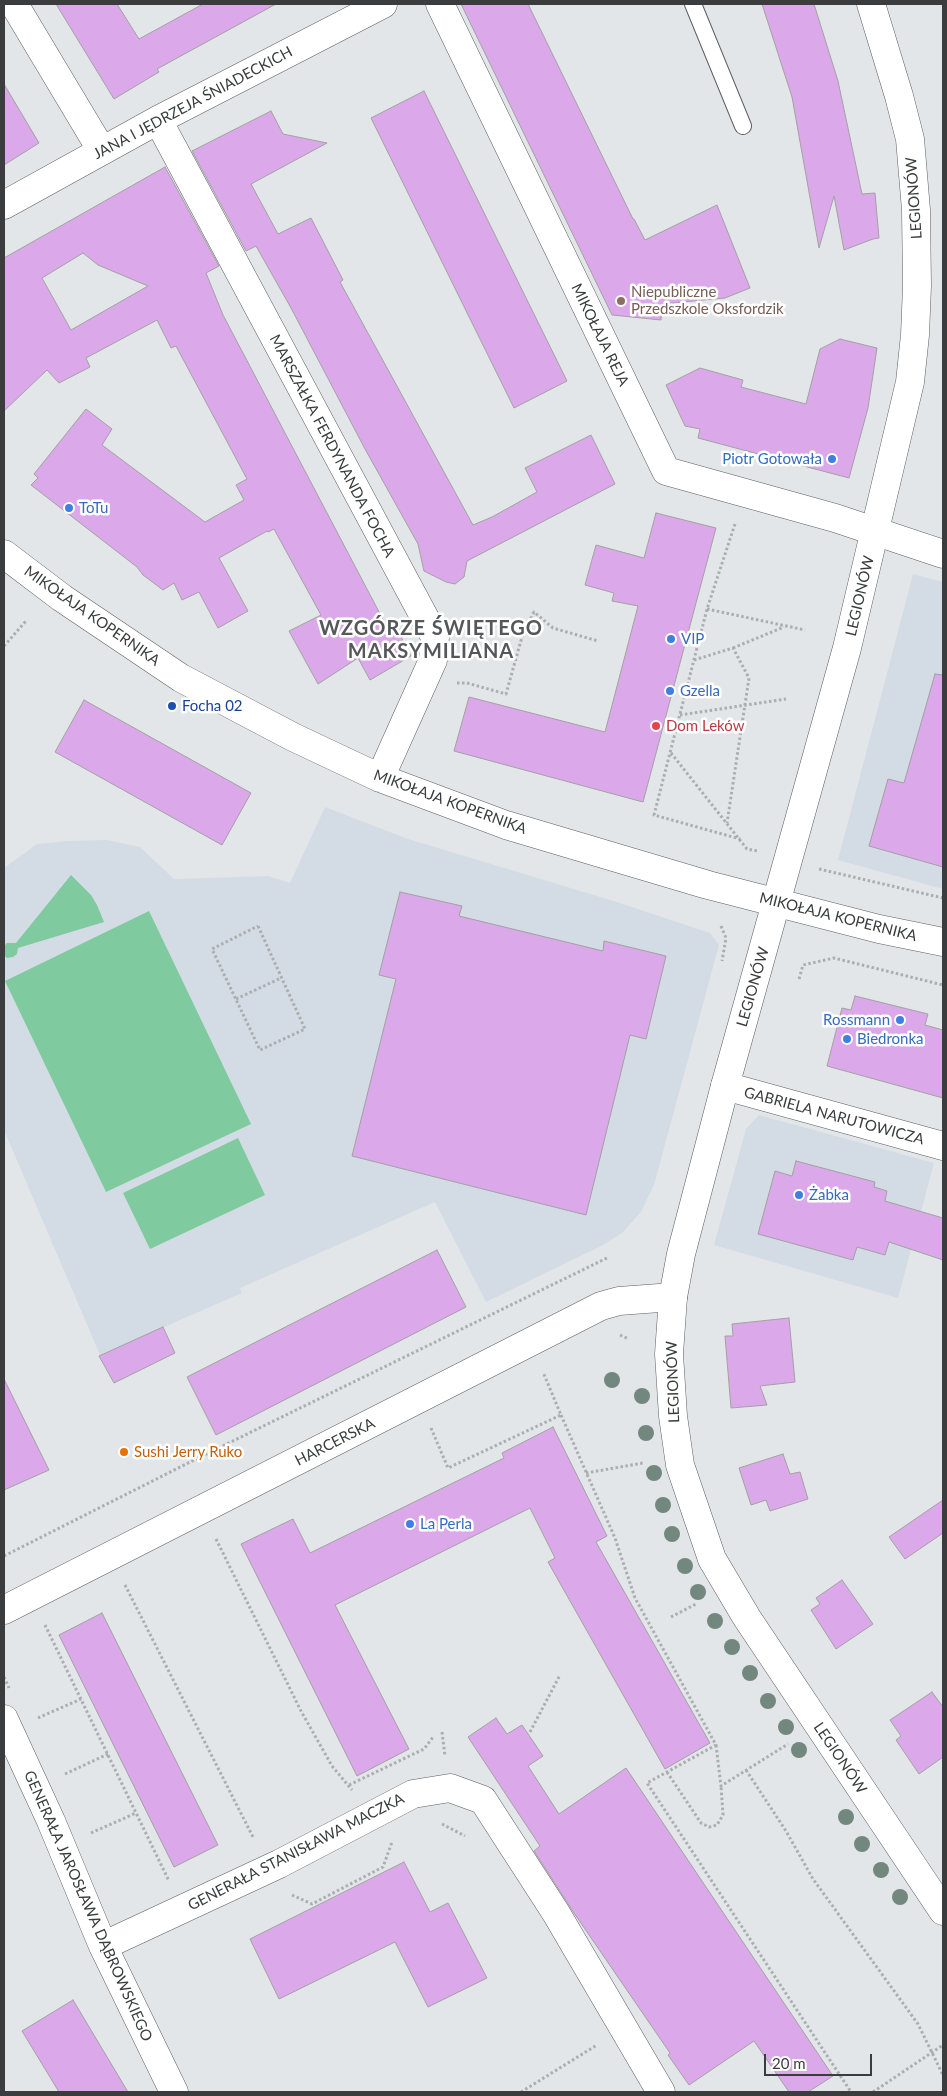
<!DOCTYPE html>
<meta charset="utf-8">
<style>
body{margin:0}
#map{position:relative;width:947px;height:2096px;overflow:hidden;background:#e3e6e8;font-family:Lato,sans-serif}
canvas{display:block}
.frame{position:absolute;inset:0;border:5px solid #3a3c3d;pointer-events:none}
.scale{position:absolute;left:764px;top:2054px;width:108px;height:22px;box-sizing:border-box;border:2px solid #3a3c3d;border-top:0;padding-left:6px;font-size:15px;line-height:18px;white-space:nowrap;color:#3a3c3d;-webkit-text-stroke:4px #fff;paint-order:stroke}
</style>
<div id="map">
<canvas width="947" height="2096"></canvas>
<div class="frame"></div>
<div class="scale">20 m</div>
</div>
<script>
const c = document.querySelector('canvas').getContext('2d');
c.lineJoin = 'round';
function paint(path, color) {
  c.fillStyle = color;
  c.fill(path, 'evenodd');
}
function toPath(rows) {
  const path = new Path2D();
  for (const r of rows) {
    path.moveTo(r[0], r[1]);
    for (let i = 2; i < r.length; i += 2) path.lineTo(r[i], r[i + 1]);
  }
  return path;
}
function trace(path, color, width, dash) {
  c.strokeStyle = color;
  c.lineWidth = width;
  c.lineCap = dash ? 'butt' : 'round';
  c.setLineDash(dash || []);
  c.stroke(path);
}
function drawText(font, color, halo, rows, align = 'center') {
  c.font = font + ' Lato,sans-serif';
  c.lineWidth = 5;
  c.setLineDash([]);
  c.textBaseline = 'middle';
  c.strokeStyle = halo;
  c.fillStyle = color;
  for (const [text, x, y, turn = 0] of rows) {
    c.save();
    c.translate(x, y);
    c.rotate((+turn || 0) * Math.PI / 180);
    c.textAlign = isNaN(turn) ? turn : align;
    if (halo) c.strokeText(text, 0, 0);
    c.fillText(text, 0, 0);
    c.restore();
  }
}
const built = toPath([
 [913,574,943,582,943,889,838,860],
 [325,807,408,839,617,902,710,933,719,945,654,1185,641,1212,622,1233,603,1245,486,1302,435,1202,240,1288,242,1293,100,1355,4,1130,4,868,37,844,68,841,107,840,140,847,174,879,268,876,290,883],
 [759,1115,934,1163,898,1298,714,1245,746,1129]
]);
const green = toPath([
 [71,875,91,895,97,905,104,922,18,948,17,954,13,957,7,958,4,955,4,946,7,943,16,943],
 [149,911,251,1124,106,1192,5,981],
 [238,1138,265,1195,150,1249,123,1193]
]);
const building = toPath([
 [56,4,117,4,139,39,203,4,276,4,157,69,159,72,114,99,56,4],
 [461,4,528,4,633,219,634,219,645,240,717,205,750,288,725,298,662,304,661,320,612,315,461,4],
 [762,4,814,4,838,81,862,194,875,193,879,238,873,239,844,250,834,196,819,248,792,97,762,4],
 [4,84,39,143,4,165,4,84],
 [424,91,567,381,514,408,371,118,424,91],
 [271,111,283,134,327,143,251,184,278,234,311,218,343,280,340,282,473,525,492,517,537,492,525,468,591,435,615,484,467,561,464,577,455,584,446,582,424,571,418,544,365,449,291,308,256,246,246,251,192,151,271,111],
 [165,167,219,266,206,273,223,315,388,629,395,625,411,656,370,680,358,658,318,684,289,631,321,615,274,529,268,532,267,531,219,558,248,611,218,628,199,592,182,600,174,583,163,590,143,575,137,567,31,485,38,478,34,474,86,409,112,429,102,445,205,522,244,500,236,485,247,479,176,346,171,348,157,320,86,358,90,367,59,383,47,370,4,411,4,258,165,167],
 [83,253,98,265,148,286,71,330,42,278,83,253],
 [840,339,877,348,868,408,849,478,698,438,700,429,685,426,666,385,700,368,743,380,741,387,806,404,820,349,840,339],
 [656,513,716,528,643,802,454,751,469,697,605,732,638,606,612,601,614,593,585,585,596,545,644,558,656,513],
 [935,674,943,675,943,867,869,846,888,779,904,783,935,674],
 [84,700,251,793,222,845,55,752,84,700],
 [400,892,462,906,459,916,603,951,604,941,666,956,646,1039,630,1035,586,1215,352,1156,396,979,379,975,400,892],
 [855,996,928,1014,925,1025,943,1030,943,1098,827,1066,842,1008,851,1010,855,996],
 [796,1161,875,1182,874,1187,887,1191,885,1201,943,1218,943,1260,889,1242,885,1255,857,1247,853,1260,758,1234,775,1171,792,1176,796,1161],
 [437,1250,466,1307,216,1435,187,1377,437,1250],
 [789,1318,795,1382,760,1386,767,1405,731,1408,725,1336,733,1336,732,1324,789,1318],
 [163,1327,175,1353,114,1383,99,1356,163,1327],
 [4,1379,49,1470,4,1490,4,1379],
 [553,1427,607,1536,596,1542,710,1743,665,1769,548,1562,555,1558,530,1508,335,1605,409,1749,357,1776,241,1544,293,1519,310,1553,504,1458,502,1453,553,1427],
 [783,1454,790,1474,800,1472,808,1499,770,1511,766,1500,751,1505,739,1468,783,1454],
 [943,1500,943,1533,905,1559,889,1537,943,1500],
 [842,1580,873,1624,836,1649,811,1610,820,1604,816,1598,842,1580],
 [102,1613,218,1845,174,1867,59,1635,102,1613],
 [932,1692,943,1707,943,1757,919,1774,896,1740,901,1736,890,1720,932,1692],
 [496,1718,507,1734,522,1725,543,1756,528,1766,559,1814,626,1768,833,2076,808,2092,789,2092,754,2041,689,2085,668,2055,670,2053,574,1913,534,1851,540,1846,468,1737,496,1718],
 [404,1862,430,1912,448,1903,487,1978,428,2007,395,1942,279,1999,250,1939,404,1862],
 [73,2000,128,2092,59,2092,22,2031,73,2000]
]);
const path = toPath([
 [735,524,707,609,654,815,740,839],
 [707,609,805,630],
 [4,646,26,621],
 [733,648,784,627],
 [694,660,733,648,749,678,727,823],
 [457,683,467,683,506,694,522,637,534,612,553,628,598,641],
 [680,715,786,699],
 [671,753,747,849,758,851],
 [819,869,943,898],
 [258,926,305,1029,260,1050,212,949,258,926],
 [721,926,726,938,722,961],
 [799,979,803,965,834,958,943,985],
 [236,999,281,978],
 [620,1335,629,1339],
 [561,1415,615,1538,635,1598,716,1745,647,1783,851,2092],
 [431,1428,448,1468,561,1415,543,1372],
 [586,1473,643,1463],
 [216,1539,301,1711,332,1766,352,1790],
 [4,1556,196,1459,607,1258],
 [125,1585,254,1839],
 [671,1617,696,1604],
 [45,1625,169,1881],
 [4,1677,9,1688],
 [38,1718,81,1699],
 [442,1732,445,1756],
 [530,1732,560,1675],
 [716,1745,721,1786,788,1744],
 [746,1770,786,1831,813,1879,918,2024,943,2075],
 [667,1772,701,1823,709,1827,717,1825,723,1815,721,1786],
 [65,1774,108,1754],
 [349,1785,424,1749,433,1737],
 [442,1824,465,1836],
 [91,1833,136,1813],
 [292,1895,312,1904,383,1867,392,1842],
 [521,2092,597,2045],
 [873,2092,943,2045]
]);
const service = toPath([
 [693,4,743,126]
]);
const minor = toPath([
 [14,4,102,151],
 [440,4,666,471,835,518,943,554],
 [158,120,435,637,433,660,380,778],
 [4,205,158,120,383,4],
 [4,554,62,598,181,678,293,737,380,778,506,825,708,885,879,929,943,942],
 [725,1086,943,1146],
 [4,1610,601,1306,619,1301,673,1297],
 [4,1719,51,1821,103,1946,174,2092],
 [103,1946,279,1864,413,1794,450,1788,483,1800,556,1913,661,2092]
]);
const tertiary = toPath([
 [871,4,899,96,910,139,916,210,917,286,915,335,910,382,847,648,725,1086,681,1254,673,1297,669,1354,673,1416,680,1465,712,1559,747,1618,943,1911]
]);
const trees = [
 [612,1380],
 [642,1396],
 [646,1433],
 [654,1473],
 [663,1505],
 [672,1534],
 [685,1566],
 [698,1592],
 [715,1621],
 [732,1647],
 [750,1673],
 [768,1701],
 [786,1727],
 [799,1750],
 [846,1817],
 [862,1844],
 [881,1870],
 [900,1897]
];
const markers = [
 [621,301,5,"#8d6e63"],
 [832,459,5,"#3f7fe0"],
 [69,508,5,"#3f7fe0"],
 [671,639,5,"#3f7fe0"],
 [670,691,5,"#3f7fe0"],
 [172,706,5,"#1a4fb4"],
 [656,726,5,"#e0444e"],
 [900,1020,5,"#3f7fe0"],
 [847,1039,5,"#3f7fe0"],
 [799,1195,5,"#3f7fe0"],
 [124,1452,5,"#e8710a"],
 [410,1524,5,"#3f7fe0"]
];
const streetNames = [
 ["JANA I JĘDRZEJA ŚNIADECKICH",193,103,-28],
 ["LEGIONÓW",914,198,-94],
 ["MIKOŁAJA REJA",600,335,64],
 ["MARSZAŁKA FERDYNANDA FOCHA",332,446,62],
 ["LEGIONÓW",860,596,-77],
 ["MIKOŁAJA KOPERNIKA",92,616,35],
 ["MIKOŁAJA KOPERNIKA",450,802,20],
 ["MIKOŁAJA KOPERNIKA",838,917,14],
 ["LEGIONÓW",753,987,-74],
 ["GABRIELA NARUTOWICZA",834,1116,15],
 ["LEGIONÓW",673,1382,-92],
 ["HARCERSKA",335,1442,-27],
 ["LEGIONÓW",840,1758,56],
 ["GENERAŁA STANISŁAWA MACZKA",296,1852,-27],
 ["GENERAŁA JAROSŁAWA DĄBROWSKIEGO",88,1906,66]
];
const educationNames = [
 ["Niepubliczne",631,292],
 ["Przedszkole Oksfordzik",631,309]
];
const shopNames = [
 ["Piotr Gotowała",822,459,"right"],
 ["ToTu",79,508],
 ["VIP",681,639],
 ["Gzella",680,691],
 ["Rossmann",890,1020,"right"],
 ["Biedronka",857,1039],
 ["Żabka",809,1195],
 ["La Perla",420,1524]
];
const transitNames = [
 ["Focha 02",182,706]
];
const healthNames = [
 ["Dom Leków",666,726]
];
const foodNames = [
 ["Sushi Jerry Ruko",134,1452]
];
const districtNames = [
 ["WZGÓRZE ŚWIĘTEGO",431,629],
 ["MAKSYMILIANA",431,652]
];
paint(built, '#d3dce4');
paint(green, '#7fca9f');
paint(building, '#dba8ea');
trace(building, '#a2a0a3', 1);
trace(service, '#5c5e61', 18);
trace(minor, '#5c5e61', 29);
trace(tertiary, '#5c5e61', 29);
trace(path, '#abaeaf', 3, [2.5, 2.5]);
trace(service, '#fff', 16);
trace(minor, '#fff', 28);
trace(tertiary, '#fff', 28);
c.fillStyle = '#72877e';
for (const [x, y] of trees) {
  c.beginPath();
  c.arc(x, y, 8, 0, 2 * Math.PI);
  c.fill();
}
for (const [x, y, r, color] of markers) {
  const dot = new Path2D();
  dot.arc(x, y, r, 0, 2 * Math.PI);
  c.fillStyle = color;
  c.fill(dot);
  trace(dot, '#fff', 2);
}
drawText('15px', '#3a3c3d', '#fff', streetNames);
drawText('15px', '#785e54', '#fff', educationNames, 'left');
drawText('15px', '#366cbe', '#fff', shopNames, 'left');
drawText('15px', '#164399', '#fff', transitNames, 'left');
drawText('15px', '#be3a42', '#fff', healthNames, 'left');
drawText('15px', '#c56008', '#fff', foodNames, 'left');
c.letterSpacing = '1px';
drawText('bold 20px', '#555759', '#fff', districtNames);
c.letterSpacing = '0px';
</script>
